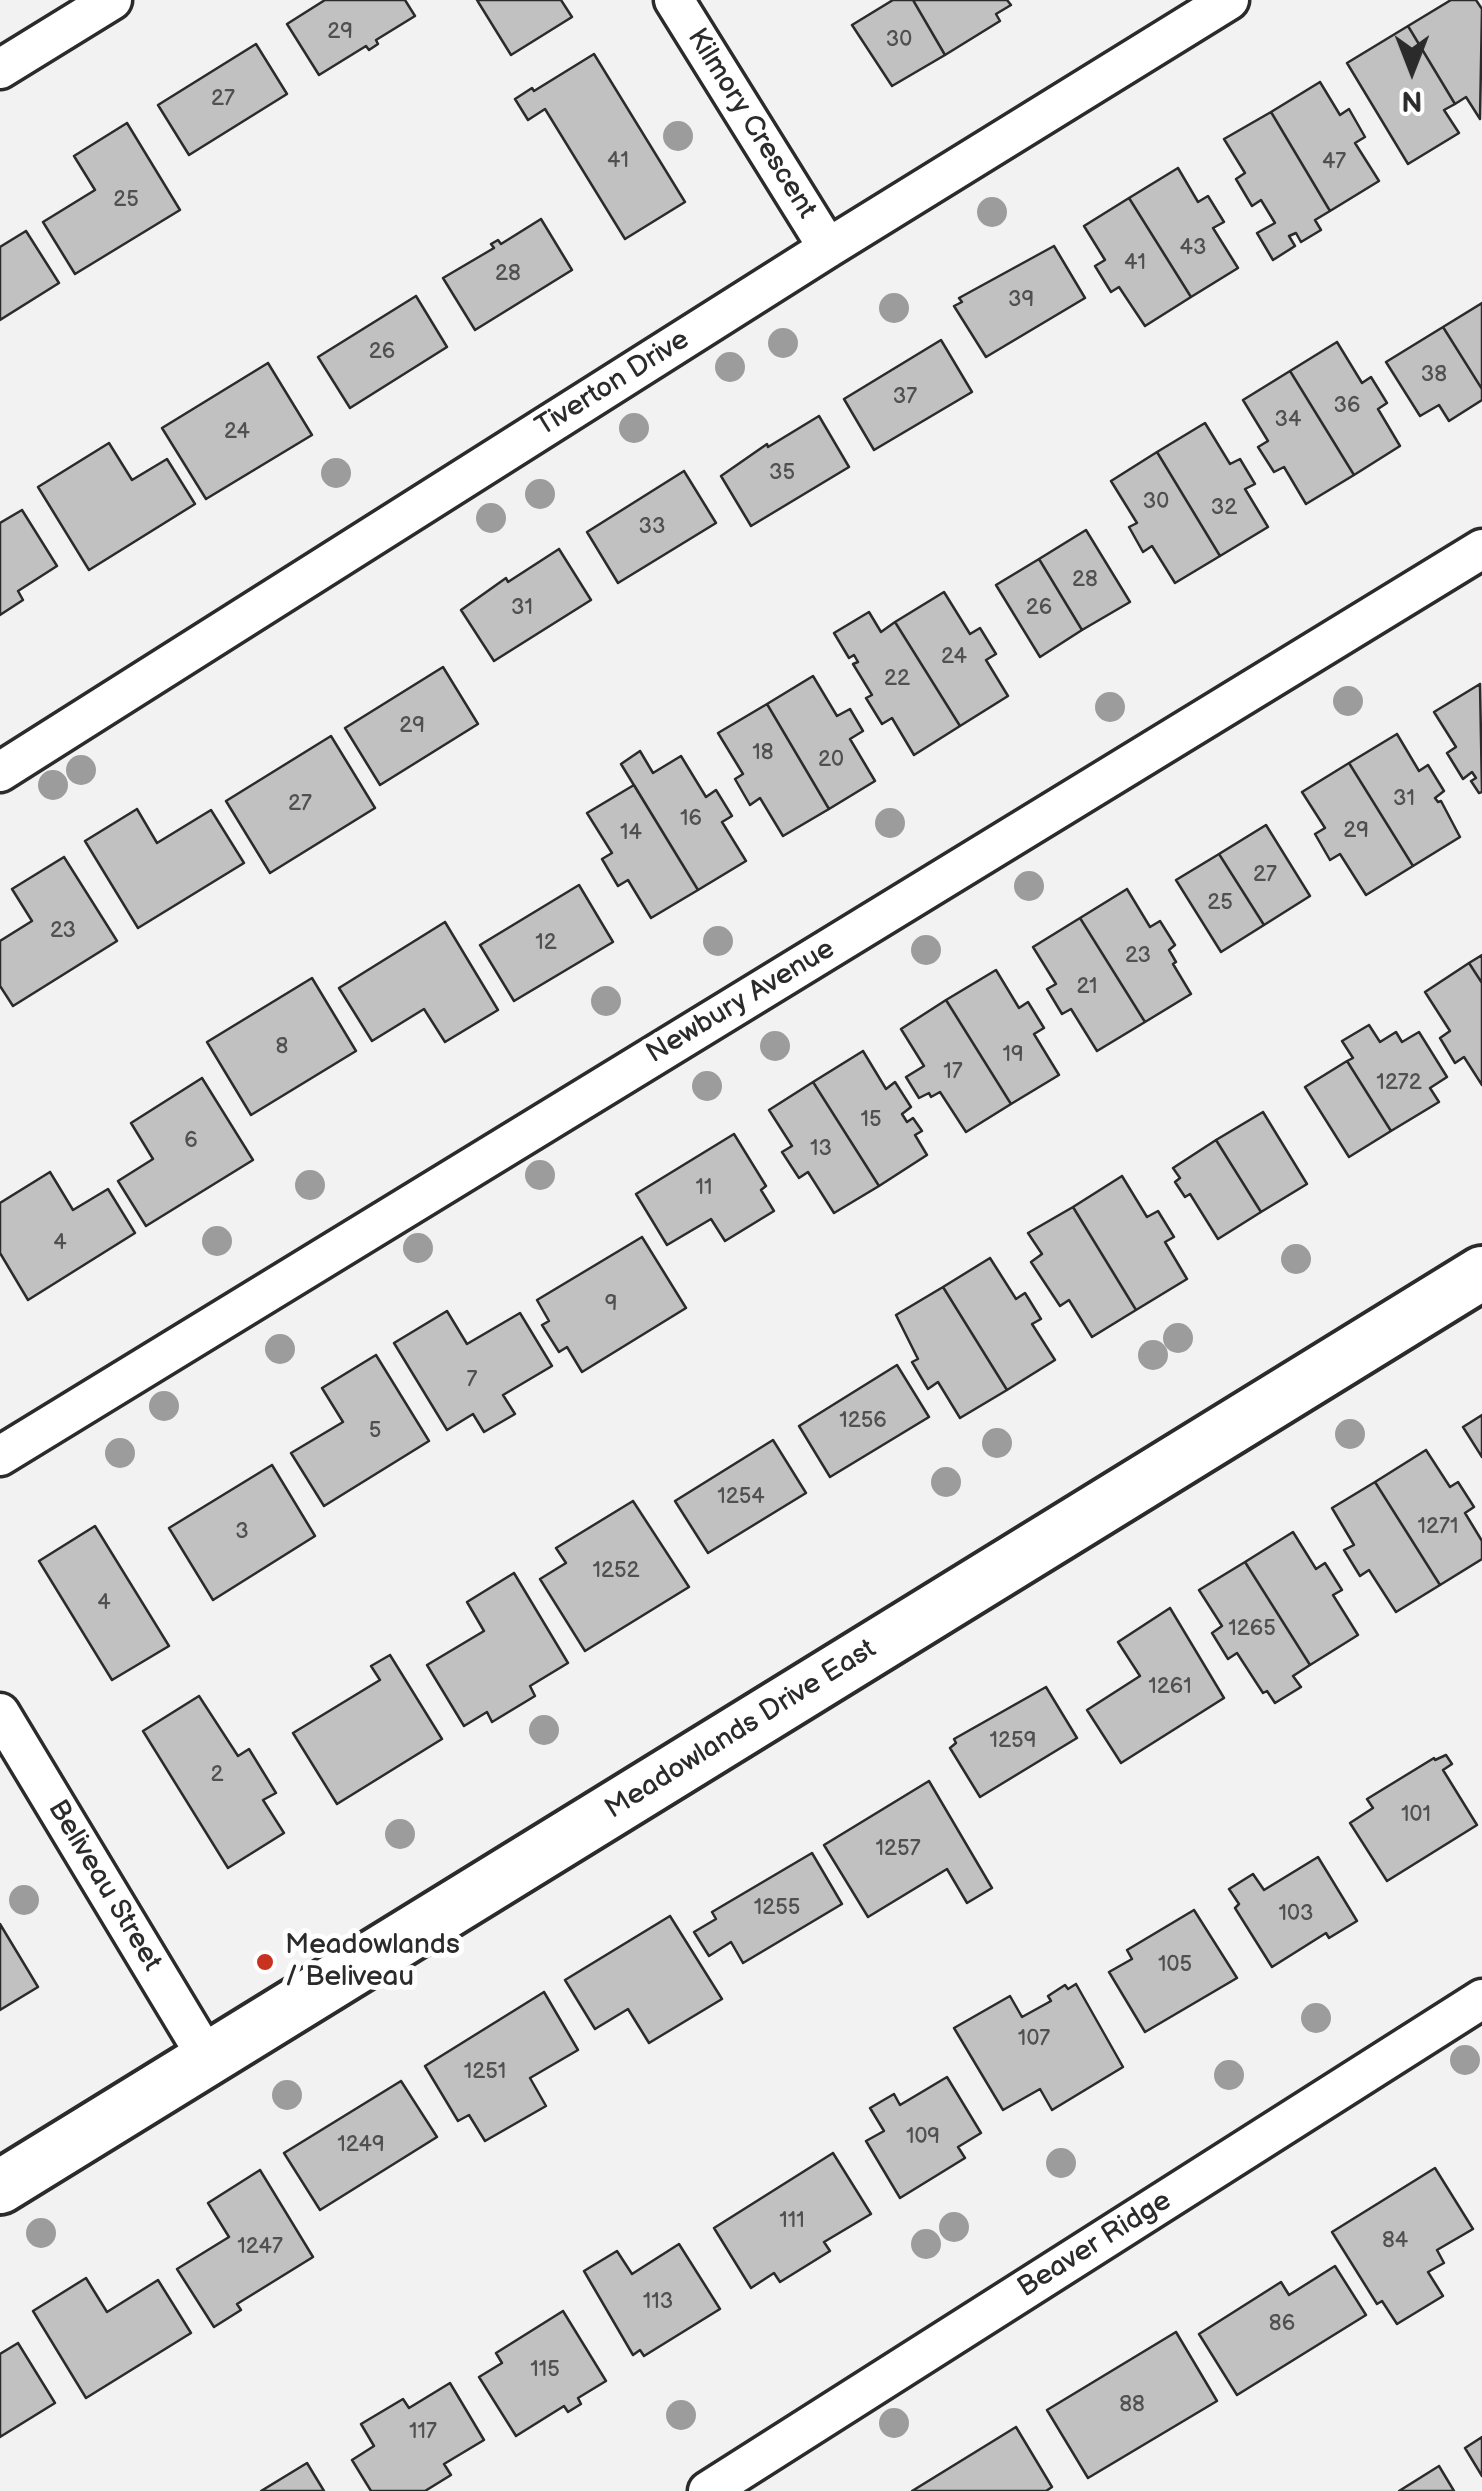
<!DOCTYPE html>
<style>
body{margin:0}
#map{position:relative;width:1482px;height:2491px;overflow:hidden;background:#f2f2f2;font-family:"Balsamiq Sans",sans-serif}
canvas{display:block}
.north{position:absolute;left:1362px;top:20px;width:100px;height:100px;-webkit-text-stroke:8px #fff;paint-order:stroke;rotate:180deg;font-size:28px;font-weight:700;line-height:40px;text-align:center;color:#2b2b2b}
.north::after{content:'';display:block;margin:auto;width:35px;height:45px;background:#2b2b2b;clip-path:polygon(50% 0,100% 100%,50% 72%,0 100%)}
</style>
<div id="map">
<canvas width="1482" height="2491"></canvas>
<div class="north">N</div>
</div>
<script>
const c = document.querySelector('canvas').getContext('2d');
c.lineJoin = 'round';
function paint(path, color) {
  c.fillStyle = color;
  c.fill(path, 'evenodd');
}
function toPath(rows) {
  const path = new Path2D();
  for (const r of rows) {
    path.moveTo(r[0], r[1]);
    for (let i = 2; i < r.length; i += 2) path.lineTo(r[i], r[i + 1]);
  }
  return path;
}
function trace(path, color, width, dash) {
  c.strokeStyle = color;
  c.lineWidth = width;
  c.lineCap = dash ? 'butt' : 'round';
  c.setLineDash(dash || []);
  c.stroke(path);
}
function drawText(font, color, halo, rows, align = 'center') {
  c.font = font + ' "Balsamiq Sans",sans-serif';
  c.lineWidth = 10;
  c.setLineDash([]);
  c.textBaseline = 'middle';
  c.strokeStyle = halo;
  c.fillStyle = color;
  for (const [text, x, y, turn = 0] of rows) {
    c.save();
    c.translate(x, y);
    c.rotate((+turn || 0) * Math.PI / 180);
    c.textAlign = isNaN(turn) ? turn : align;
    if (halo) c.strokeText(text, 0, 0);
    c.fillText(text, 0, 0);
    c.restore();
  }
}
const building = toPath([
 [325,0,405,0,415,16,376,40,378,44,369,50,366,46,319,75,287,24,325,0],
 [477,0,561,0,572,17,511,55,477,0],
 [893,0,913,0,945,55,892,86,852,25,893,0],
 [913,0,1007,0,1011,5,996,14,1000,21,945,55,913,0],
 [1451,0,1476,0,1482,9,1480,119,1466,97,1455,104,1408,26,1451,0],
 [1408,26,1455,104,1444,110,1459,133,1408,164,1347,63,1408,26],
 [256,44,287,94,189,155,158,105,256,44],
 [594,54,685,202,625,239,545,109,528,120,515,99,532,88,534,91,594,54],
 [1320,82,1340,115,1349,109,1365,137,1355,143,1379,181,1330,211,1271,112,1320,82],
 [1271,112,1330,211,1315,220,1321,230,1301,242,1296,233,1289,236,1295,246,1273,260,1257,233,1275,223,1261,200,1252,206,1236,179,1245,173,1224,139,1271,112],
 [127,123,180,210,75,274,43,222,95,190,74,156,127,123],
 [1178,168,1198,202,1208,196,1224,222,1213,228,1238,268,1191,297,1129,198,1178,168],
 [1129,198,1191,297,1145,326,1119,287,1111,292,1095,266,1105,260,1084,226,1129,198],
 [541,219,572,270,475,330,443,278,494,248,491,244,498,240,501,244,541,219],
 [26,231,59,283,0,320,0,247,26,231],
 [1054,246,1085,298,986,357,954,306,962,302,959,298,1054,246],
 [416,296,447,347,350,408,318,357,416,296],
 [1482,303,1482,389,1443,327,1482,303],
 [1443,327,1482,389,1482,400,1449,421,1439,405,1420,416,1386,362,1443,327],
 [941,340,972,392,874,450,844,399,941,340],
 [1337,342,1362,383,1371,377,1387,403,1378,409,1400,446,1354,475,1290,371,1337,342],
 [268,363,312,435,206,499,162,428,268,363],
 [1290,371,1354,475,1306,504,1284,467,1274,472,1258,447,1268,441,1243,400,1290,371],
 [819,416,849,467,751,526,721,476,767,444,768,447,819,416],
 [1205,423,1230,464,1240,459,1255,484,1245,489,1268,527,1220,556,1157,452,1205,423],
 [109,443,132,480,167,459,195,504,89,570,38,487,109,443],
 [1157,452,1220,556,1175,583,1152,546,1143,552,1129,527,1137,523,1111,481,1157,452],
 [684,471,716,523,618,583,587,532,684,471],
 [22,510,57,566,18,591,23,600,0,615,0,523,22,510],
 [1086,530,1130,602,1082,630,1039,559,1086,530],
 [559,549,591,600,494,661,461,610,506,578,508,582,559,549],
 [1039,559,1082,630,1040,657,996,585,1039,559],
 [944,592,970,634,980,628,996,654,986,660,1008,696,960,726,895,622,944,592],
 [869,612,881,632,895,622,960,726,914,755,892,718,882,724,866,698,872,695,853,664,858,662,854,655,849,658,834,633,869,612],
 [443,667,478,724,380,785,345,728,443,667],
 [813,676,837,716,850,709,863,731,850,739,875,781,829,809,767,704,813,676],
 [1480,684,1482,792,1479,793,1471,781,1476,778,1472,772,1463,779,1447,753,1456,747,1434,712,1480,684],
 [767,704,829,809,783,836,760,798,750,805,735,779,743,774,718,733,767,704],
 [1397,734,1419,771,1428,765,1444,791,1435,798,1438,802,1441,801,1460,837,1413,866,1349,763,1397,734],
 [331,736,375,808,270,873,226,801,331,736],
 [640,751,653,773,681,756,706,797,716,790,732,816,722,822,746,861,698,890,621,764,640,751],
 [1349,763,1413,866,1366,895,1340,854,1330,860,1315,834,1325,828,1302,792,1349,763],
 [634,785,698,890,651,918,628,880,618,886,602,859,612,853,587,813,634,785],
 [137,809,157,843,211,810,244,863,138,928,85,841,137,809],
 [1266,825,1310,896,1264,925,1219,854,1266,825],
 [1219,854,1264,925,1221,952,1176,880,1219,854],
 [64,857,117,941,13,1006,0,986,0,941,32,921,12,889,64,857],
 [579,885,613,942,514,1001,480,945,579,885],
 [1127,889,1150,927,1160,921,1175,945,1169,950,1176,962,1173,964,1191,994,1145,1022,1080,918,1127,889],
 [1080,918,1145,1022,1097,1051,1071,1009,1062,1014,1047,989,1056,984,1033,947,1080,918],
 [445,922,498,1010,445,1042,424,1009,372,1041,339,988,445,922],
 [1482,955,1482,983,1469,963,1482,955],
 [1469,963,1482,983,1482,1085,1464,1057,1455,1063,1440,1038,1450,1031,1425,992,1469,963],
 [996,970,1019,1008,1028,1002,1044,1028,1034,1034,1059,1075,1011,1104,946,1000,996,970],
 [312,978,356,1051,251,1115,207,1042,312,978],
 [946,1000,1011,1104,966,1132,940,1092,931,1097,929,1093,919,1098,906,1077,924,1066,901,1029,946,1000],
 [1369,1025,1380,1042,1396,1032,1402,1042,1419,1032,1447,1077,1430,1088,1439,1102,1391,1131,1347,1061,1353,1058,1342,1041,1369,1025],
 [863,1051,886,1089,895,1082,911,1107,902,1114,907,1122,913,1118,922,1131,915,1135,927,1155,879,1186,813,1082,863,1051],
 [1347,1061,1391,1131,1349,1157,1305,1087,1347,1061],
 [202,1078,253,1160,146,1226,118,1181,153,1159,131,1123,202,1078],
 [813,1082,879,1186,834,1213,808,1172,799,1178,782,1152,792,1146,769,1110,813,1082],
 [1263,1112,1307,1184,1261,1212,1216,1140,1263,1112],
 [734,1134,766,1186,761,1190,774,1211,725,1241,711,1219,667,1245,636,1194,734,1134],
 [1216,1140,1261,1212,1218,1239,1190,1194,1185,1197,1175,1182,1180,1178,1173,1168,1216,1140],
 [50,1172,73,1210,108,1189,135,1233,28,1300,0,1253,0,1203,50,1172],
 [1122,1176,1147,1217,1158,1211,1174,1237,1165,1242,1187,1279,1136,1310,1073,1207,1122,1176],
 [1073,1207,1136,1310,1092,1337,1069,1300,1060,1306,1031,1262,1042,1254,1028,1233,1073,1207],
 [642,1237,686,1308,582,1372,567,1347,559,1352,542,1325,549,1321,537,1300,642,1237],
 [990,1258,1016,1299,1025,1293,1041,1319,1032,1324,1055,1360,1007,1390,943,1287,990,1258],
 [943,1287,1007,1390,960,1418,938,1382,928,1389,912,1362,918,1359,896,1315,943,1287],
 [447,1311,467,1344,520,1313,552,1366,503,1395,515,1414,484,1432,473,1414,447,1430,394,1343,447,1311],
 [376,1355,429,1441,324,1506,291,1453,343,1422,322,1388,376,1355],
 [897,1365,929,1417,830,1477,799,1426,897,1365],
 [1482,1415,1482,1457,1463,1427,1482,1415],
 [773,1440,806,1493,708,1553,675,1501,773,1440],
 [1426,1450,1450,1487,1458,1482,1474,1507,1465,1513,1482,1541,1482,1559,1440,1585,1375,1482,1426,1450],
 [272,1465,315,1536,213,1600,169,1528,272,1465],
 [1375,1482,1440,1585,1396,1612,1369,1570,1360,1576,1344,1550,1354,1545,1332,1508,1375,1482],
 [633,1501,689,1587,585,1651,540,1579,566,1563,556,1548,633,1501],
 [95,1526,169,1646,112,1680,39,1561,95,1526],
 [1293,1532,1316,1569,1325,1563,1342,1590,1333,1595,1358,1635,1310,1665,1245,1562,1293,1532],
 [1245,1562,1310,1665,1293,1676,1301,1687,1275,1703,1267,1691,1263,1693,1237,1653,1228,1659,1212,1633,1222,1626,1199,1590,1245,1562],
 [514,1573,568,1663,530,1686,535,1696,492,1722,487,1712,464,1726,427,1665,484,1631,467,1602,514,1573],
 [1170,1608,1224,1698,1121,1763,1087,1710,1140,1676,1118,1642,1170,1608],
 [390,1655,442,1739,337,1804,293,1733,380,1680,371,1666,390,1655],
 [1046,1687,1077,1738,980,1797,950,1748,956,1743,954,1739,1046,1687],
 [199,1696,238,1756,249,1749,276,1793,263,1800,284,1833,228,1868,143,1731,199,1696],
 [1446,1755,1452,1764,1443,1770,1477,1825,1387,1881,1350,1823,1373,1808,1367,1799,1434,1758,1435,1760,1446,1755],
 [929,1781,992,1888,967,1903,947,1869,868,1917,824,1845,929,1781],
 [812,1853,842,1904,743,1963,731,1942,709,1956,694,1932,716,1919,712,1912,812,1853],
 [1318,1857,1357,1921,1329,1938,1326,1933,1272,1967,1235,1908,1239,1904,1229,1889,1253,1874,1264,1890,1318,1857],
 [1194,1910,1237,1978,1145,2032,1109,1972,1132,1959,1127,1950,1194,1910],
 [670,1916,722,1999,649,2043,628,2009,595,2029,565,1980,670,1916],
 [0,1924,38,1987,0,2010,0,1924],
 [1076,1984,1123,2067,1052,2110,1040,2089,1003,2110,954,2028,1010,1996,1022,2017,1051,2001,1048,1996,1065,1985,1068,1989,1076,1984],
 [544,1992,578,2050,530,2078,546,2106,485,2141,469,2115,458,2121,425,2066,544,1992],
 [947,2077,981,2133,958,2147,965,2158,900,2198,866,2141,884,2131,870,2108,894,2094,900,2105,947,2077],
 [401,2081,437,2137,320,2210,284,2153,401,2081],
 [833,2153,871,2214,824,2242,830,2251,780,2282,774,2273,751,2288,714,2228,833,2153],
 [1435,2168,1473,2229,1437,2250,1444,2263,1428,2272,1443,2296,1397,2324,1382,2301,1377,2304,1332,2232,1435,2168],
 [260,2170,313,2257,237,2304,241,2310,214,2327,177,2269,229,2237,208,2203,260,2170],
 [679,2244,720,2309,644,2356,640,2350,633,2355,584,2271,617,2251,632,2274,679,2244],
 [1335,2266,1366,2315,1237,2395,1199,2334,1281,2282,1289,2295,1335,2266],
 [86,2278,107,2312,158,2280,191,2333,86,2398,33,2311,86,2278],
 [563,2311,606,2381,578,2398,581,2404,568,2412,564,2406,516,2436,479,2377,502,2363,496,2353,563,2311],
 [1176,2332,1217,2401,1088,2478,1047,2410,1176,2332],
 [18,2343,55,2403,0,2437,0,2354,18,2343],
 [450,2383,484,2440,444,2464,451,2475,425,2491,371,2491,352,2460,374,2446,361,2424,403,2399,409,2408,450,2383],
 [1016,2427,1052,2487,1046,2491,912,2491,1016,2427],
 [1482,2437,1482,2476,1465,2448,1482,2437],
 [307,2463,324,2491,261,2491,307,2463],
 [1439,2466,1454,2491,1399,2491,1439,2466]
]);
const street = toPath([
 [674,0,828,248],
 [0,69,112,0],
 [0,772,828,248,1229,0],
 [0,1456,1482,549],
 [0,1713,208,2059],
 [708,2491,1482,1999]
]);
const secondary = toPath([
 [0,2187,1482,1273]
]);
const trees = [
 [678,136],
 [992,212],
 [894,308],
 [783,343],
 [730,367],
 [634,428],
 [336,473],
 [540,494],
 [491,518],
 [1348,701],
 [1110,707],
 [81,770],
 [53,785],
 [890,823],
 [1029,886],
 [718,941],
 [926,950],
 [606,1001],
 [775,1046],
 [707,1086],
 [540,1175],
 [310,1185],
 [217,1241],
 [418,1248],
 [1296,1259],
 [1178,1338],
 [280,1349],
 [1153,1355],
 [164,1406],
 [1350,1434],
 [997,1443],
 [120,1453],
 [946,1482],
 [544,1730],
 [400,1834],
 [24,1900],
 [1316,2018],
 [1465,2060],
 [1229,2075],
 [287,2095],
 [1061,2163],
 [954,2227],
 [41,2233],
 [926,2244],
 [681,2415],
 [894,2423]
];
const markers = [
 [265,1962,10,"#c8321e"]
];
const numberNames = [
 ["29",340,32],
 ["30",899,40],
 ["27",223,99],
 ["41",618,161],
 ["47",1334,162],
 ["25",126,200],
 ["43",1193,248],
 ["41",1135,263],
 ["28",508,274],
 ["39",1021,300],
 ["26",382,352],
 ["38",1434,375],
 ["37",905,397],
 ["36",1347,406],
 ["34",1288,420],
 ["24",237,432],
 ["35",782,473],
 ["30",1156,502],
 ["32",1224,508],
 ["33",652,527],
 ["28",1085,580],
 ["31",522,608],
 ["26",1039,608],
 ["24",954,657],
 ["22",897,679],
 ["29",412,726],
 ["18",763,753],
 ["20",831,760],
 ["31",1404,799],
 ["27",300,804],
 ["16",691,819],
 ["29",1356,831],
 ["14",631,833],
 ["27",1265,875],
 ["25",1220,903],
 ["23",63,931],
 ["12",546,943],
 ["23",1138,956],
 ["21",1087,987],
 ["8",282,1047],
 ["19",1013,1055],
 ["17",953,1072],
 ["1272",1399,1083],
 ["15",871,1120],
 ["6",191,1141],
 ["13",821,1149],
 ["11",704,1188],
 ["4",60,1243],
 ["9",611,1304],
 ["7",472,1380],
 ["1256",863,1421],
 ["5",375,1431],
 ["1254",741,1497],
 ["1271",1438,1527],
 ["3",242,1532],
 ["1252",616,1571],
 ["4",104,1603],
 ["1265",1252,1629],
 ["1261",1170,1687],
 ["1259",1013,1741],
 ["2",217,1775],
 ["101",1416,1815],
 ["1257",898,1849],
 ["1255",777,1908],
 ["103",1296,1914],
 ["105",1175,1965],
 ["107",1034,2039],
 ["1251",485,2072],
 ["109",923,2137],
 ["1249",361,2145],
 ["111",792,2221],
 ["84",1395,2241],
 ["1247",260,2247],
 ["113",658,2302],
 ["86",1282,2324],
 ["115",545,2370],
 ["88",1132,2405],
 ["117",423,2432]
];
const streetNames = [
 ["Kilmory Crescent",751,124,58],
 ["Tiverton Drive",613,384,-32],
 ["Newbury Avenue",741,1002,-31],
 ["Meadowlands Drive East",741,1730,-32],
 ["Beliveau Street",104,1886,59],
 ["Beaver Ridge",1095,2245,-32]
];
const poiNames = [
 ["Meadowlands",285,1946],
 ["/ Beliveau",285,1978]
];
paint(building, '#c1c1c1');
trace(building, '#2b2b2b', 2.5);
trace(street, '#2b2b2b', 45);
trace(secondary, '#2b2b2b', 60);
trace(street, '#fff', 38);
trace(secondary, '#fff', 52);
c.fillStyle = '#9c9c9c';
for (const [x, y] of trees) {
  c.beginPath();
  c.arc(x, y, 15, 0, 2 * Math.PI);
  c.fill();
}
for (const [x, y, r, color] of markers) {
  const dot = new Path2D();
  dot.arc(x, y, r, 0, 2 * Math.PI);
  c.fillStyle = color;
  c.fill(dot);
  trace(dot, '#fff', 4);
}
drawText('22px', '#505050', null, numberNames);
drawText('28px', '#2b2b2b', '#fff', streetNames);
drawText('28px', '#2b2b2b', '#fff', poiNames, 'left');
</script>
